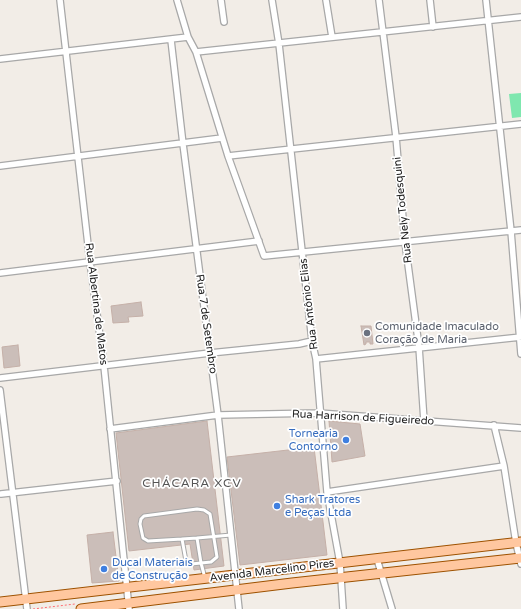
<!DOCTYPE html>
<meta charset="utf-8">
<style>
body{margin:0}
canvas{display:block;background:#f2ede7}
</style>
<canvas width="521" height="609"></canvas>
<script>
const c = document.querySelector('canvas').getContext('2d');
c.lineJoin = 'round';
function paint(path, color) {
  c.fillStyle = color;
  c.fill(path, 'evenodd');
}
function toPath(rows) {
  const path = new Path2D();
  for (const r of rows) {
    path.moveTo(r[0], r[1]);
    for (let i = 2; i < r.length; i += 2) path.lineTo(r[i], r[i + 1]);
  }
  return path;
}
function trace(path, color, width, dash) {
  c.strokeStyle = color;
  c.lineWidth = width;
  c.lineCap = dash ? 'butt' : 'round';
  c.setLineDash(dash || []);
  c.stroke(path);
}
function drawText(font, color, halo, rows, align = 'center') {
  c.font = font + ' "Varela Round",sans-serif';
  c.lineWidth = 3.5;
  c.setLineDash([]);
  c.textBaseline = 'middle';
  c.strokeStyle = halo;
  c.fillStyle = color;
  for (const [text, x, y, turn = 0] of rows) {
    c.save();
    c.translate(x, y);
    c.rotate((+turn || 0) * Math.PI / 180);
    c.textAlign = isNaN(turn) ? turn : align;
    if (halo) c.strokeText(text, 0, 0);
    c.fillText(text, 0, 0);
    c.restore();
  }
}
const pitch = toPath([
 [521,93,521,117,512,118,509,94]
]);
const building = toPath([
 [141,302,143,316,128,317,129,322,113,323,111,306,141,302],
 [361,326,371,326,373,344,370,344,370,342,366,342,366,344,364,345,361,326],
 [18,345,20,366,4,368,2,347,18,345],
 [207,421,224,566,194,570,190,544,129,551,116,433,207,421],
 [329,421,360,424,365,456,332,462,329,421],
 [314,447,327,555,240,565,227,457,314,447],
 [113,532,119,581,92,583,87,535,113,532]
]);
const path = toPath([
 [33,609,75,604]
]);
const lane = toPath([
 [197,538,231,535],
 [182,539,186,561,188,563,191,564,211,562,217,557,210,514,204,510,197,509,144,516,141,519,140,524,143,538,148,541,182,539,197,538,201,563,205,578]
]);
const street = toPath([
 [60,0,90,262,104,366,129,609],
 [177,0,188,37,196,52,228,156,264,256,521,230],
 [221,0,224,22],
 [272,0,279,44,312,341,316,359,327,492,340,563,343,609],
 [326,0,332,37],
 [379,0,396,137,405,242,419,347,424,421],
 [430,0,433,27],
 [486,0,511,231,521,354],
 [171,40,183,144,218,415,239,609],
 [196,52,521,17],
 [0,59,188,37],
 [228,156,521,124],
 [0,166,222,138],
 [0,273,259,241],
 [316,359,521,337],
 [0,378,210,353,299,344,312,341],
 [0,390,27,609],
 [494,425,504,466,516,543,521,564],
 [110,429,218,415,319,413,521,428],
 [327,492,504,466],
 [1,494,117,481],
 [377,559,392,609]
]);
const primary = toPath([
 [0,602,521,542],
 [81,609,292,583,521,558]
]);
const markers = [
 [367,333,4,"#6b7280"],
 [346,440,4,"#3f7fe0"],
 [277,506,4,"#3f7fe0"],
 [104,569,4,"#3f7fe0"]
];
const streetNames = [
 ["Rua Nely Todesquini",403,210,-96],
 ["Rua Albertina de Matos",96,304,83],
 ["Rua Antônio Elias",309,304,-97],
 ["Rua 7 de Setembro",206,324,82],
 ["Rua Harrison de Figueiredo",363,418,3],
 ["Avenida Marcelino Pires",272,571,-7]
];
const worshipNames = [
 ["Comunidade Imaculado",375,327],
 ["Coração de Maria",375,340]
];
const shopNames = [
 ["Tornearia",338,434,"right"],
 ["Contorno",338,447,"right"],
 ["Shark Tratores",285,500],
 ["e Peças Ltda",285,513],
 ["Ducal Materiais",112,563],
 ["de Construção",112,576]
];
const neighbourhoodNames = [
 ["CHÁCARA XCV",192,484]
];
paint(pitch, '#7fe7af');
paint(building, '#cbbeb9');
trace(building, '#c5b0a8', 1);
trace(lane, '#a8a8a8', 5);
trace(street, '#a8a8a8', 8);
trace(primary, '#9e5200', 11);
trace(path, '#ff6b72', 1, [2, 2]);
trace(lane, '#fff', 3);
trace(street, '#fff', 5.5);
trace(primary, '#ffc79f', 9);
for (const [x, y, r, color] of markers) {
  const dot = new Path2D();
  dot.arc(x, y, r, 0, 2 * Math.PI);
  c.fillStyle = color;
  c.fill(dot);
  trace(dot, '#fff', 1.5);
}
drawText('11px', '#212121', '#fff', streetNames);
drawText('11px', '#5b616d', '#fff', worshipNames, 'left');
drawText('11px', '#366cbe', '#fff', shopNames, 'left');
c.letterSpacing = '1px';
drawText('12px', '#545454', '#fff', neighbourhoodNames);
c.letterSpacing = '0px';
</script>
